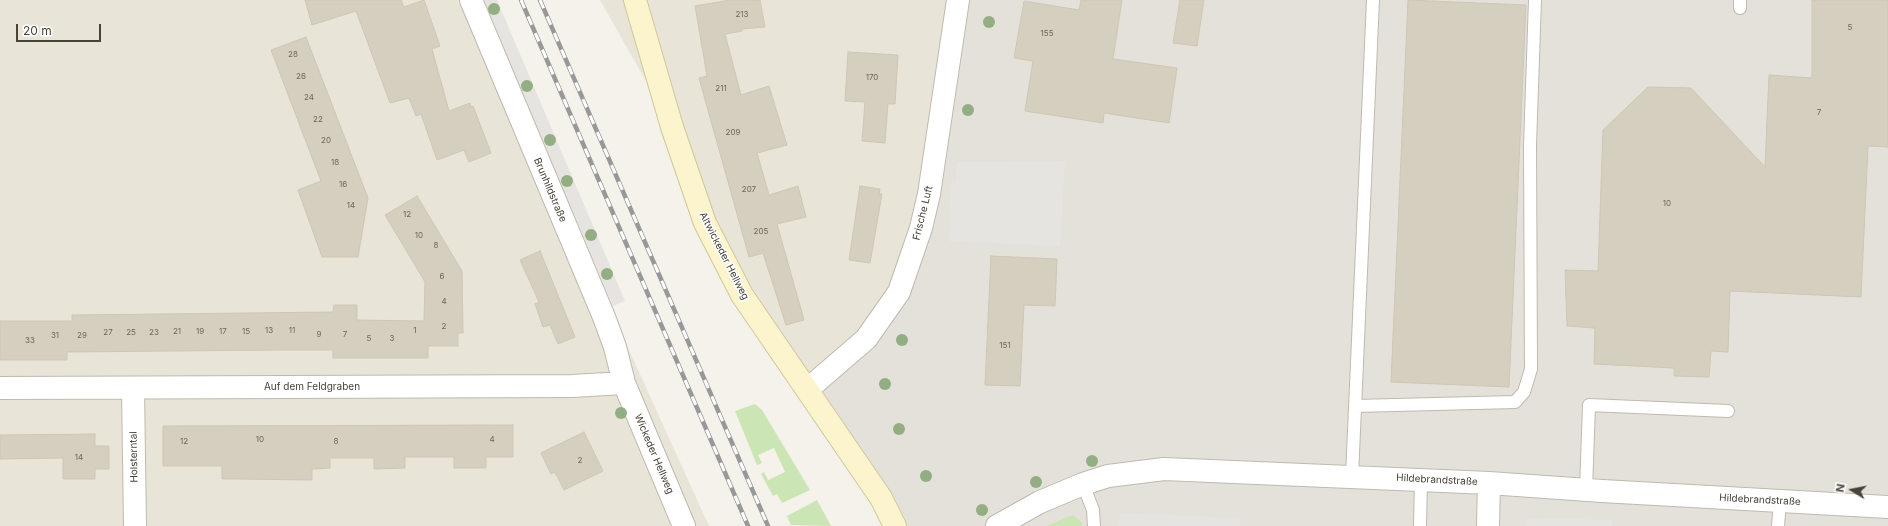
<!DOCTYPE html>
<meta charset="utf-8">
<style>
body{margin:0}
#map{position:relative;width:1888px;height:526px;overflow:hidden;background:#f4f2ea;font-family:Inter,sans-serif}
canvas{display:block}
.north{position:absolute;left:1832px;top:470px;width:40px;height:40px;-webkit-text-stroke:3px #fff;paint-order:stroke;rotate:280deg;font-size:11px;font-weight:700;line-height:16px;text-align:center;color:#474338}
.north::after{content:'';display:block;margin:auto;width:14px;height:18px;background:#474338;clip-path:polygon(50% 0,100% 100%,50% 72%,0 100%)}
.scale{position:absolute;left:16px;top:24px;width:85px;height:18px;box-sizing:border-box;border:2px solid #474338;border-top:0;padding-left:5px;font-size:12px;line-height:14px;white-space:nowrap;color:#474338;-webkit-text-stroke:3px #fff;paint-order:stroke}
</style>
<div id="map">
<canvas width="1888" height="526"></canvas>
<div class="north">N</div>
<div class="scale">20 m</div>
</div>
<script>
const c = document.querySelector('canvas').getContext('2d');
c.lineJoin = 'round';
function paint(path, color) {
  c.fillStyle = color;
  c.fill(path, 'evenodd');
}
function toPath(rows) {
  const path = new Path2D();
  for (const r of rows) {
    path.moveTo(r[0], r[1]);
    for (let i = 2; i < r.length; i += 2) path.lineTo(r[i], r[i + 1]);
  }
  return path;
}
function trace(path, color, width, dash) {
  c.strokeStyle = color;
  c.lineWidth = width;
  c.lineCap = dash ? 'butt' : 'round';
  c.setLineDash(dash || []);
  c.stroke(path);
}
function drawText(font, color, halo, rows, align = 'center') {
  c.font = font + ' Inter,sans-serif';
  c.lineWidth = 3;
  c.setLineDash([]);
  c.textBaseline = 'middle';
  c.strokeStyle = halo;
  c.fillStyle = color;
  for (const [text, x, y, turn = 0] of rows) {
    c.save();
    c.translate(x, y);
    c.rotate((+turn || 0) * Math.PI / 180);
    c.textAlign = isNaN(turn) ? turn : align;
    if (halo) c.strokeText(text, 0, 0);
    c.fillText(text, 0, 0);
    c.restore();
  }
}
const residential = toPath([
 [0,0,487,0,624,339,709,526,0,526],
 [600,0,958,0,899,292,808,389,742,295,672,127]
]);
const industrial = toPath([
 [958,0,1888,0,1888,526,908,526,881,498,808,389,899,292]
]);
const green = toPath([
 [755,404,762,410,810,490,782,503,777,494,773,496,761,474,764,472,768,480,785,472,774,448,758,455,762,463,757,465,735,411],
 [817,500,831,526,791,525,787,516],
 [1072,515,1082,522,1082,526,1047,526]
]);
const parking = toPath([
 [483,0,497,0,625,301,613,306],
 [1065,161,1060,246,949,241,951,184,956,182,957,162],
 [1120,513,1240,518,1240,526,1119,526],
 [1528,518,1612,520,1612,526,1527,526]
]);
const building = toPath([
 [305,0,401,0,404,7,424,0,440,46,432,49,449,111,470,103,471,107,473,106,491,153,469,162,464,150,437,160,421,114,416,116,409,98,390,103,356,11,312,25,305,0],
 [730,0,760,0,765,27,742,29,742,31,725,34,741,95,769,86,787,145,757,153,769,195,798,186,806,217,777,224,804,320,786,325,763,253,749,257,699,78,707,76,695,6,730,0],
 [1081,0,1122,0,1113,59,1177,68,1169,123,1104,113,1103,123,1025,111,1033,61,1014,58,1024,1,1079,10,1081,0],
 [1180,0,1204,0,1197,46,1173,43,1180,0],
 [1408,0,1526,5,1509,387,1391,382,1408,0],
 [1812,0,1888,0,1888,147,1868,146,1861,297,1730,291,1728,352,1711,351,1709,377,1674,376,1674,368,1594,364,1595,328,1567,326,1565,270,1598,271,1603,130,1648,87,1691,88,1765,167,1769,75,1812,78,1812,0],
 [306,37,368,198,358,257,322,257,298,190,321,181,271,50,306,37],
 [848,52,898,55,895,104,888,104,885,143,862,141,865,102,845,101,848,52],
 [860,186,880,189,879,194,882,194,870,263,849,260,860,186],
 [417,196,462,271,463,333,458,333,458,346,428,346,428,358,333,358,333,350,281,350,67,352,67,360,0,360,0,321,72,321,72,315,333,312,334,305,357,305,357,320,424,321,425,282,385,215,417,196],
 [540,251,575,337,558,344,550,325,543,327,535,304,539,302,520,260,540,251],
 [991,256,1057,259,1055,306,1024,305,1020,386,985,385,991,256],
 [513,425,513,457,486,457,486,468,454,468,454,457,405,457,405,468,374,469,374,458,330,458,330,468,312,469,312,480,239,479,222,479,222,466,163,466,163,426,513,425],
 [584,432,603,471,564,490,555,472,551,474,541,453,584,432],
 [95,434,95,446,109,446,109,469,95,469,95,479,63,479,63,458,0,459,0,435,95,434]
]);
const service = toPath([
 [1740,0,1740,8],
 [1355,406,1515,402,1524,392,1531,369,1530,145,1535,0],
 [1352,476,1373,0],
 [1083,484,1093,510,1094,526],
 [1586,490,1589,405,1728,411],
 [1420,526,1421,479],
 [1778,526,1780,501]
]);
const minor = toPath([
 [471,0,604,317,615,347,624,383,684,526],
 [0,388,572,386,624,383],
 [133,388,135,526],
 [808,389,866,339,899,292,921,228,929,194,958,0],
 [997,526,1040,502,1083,484,1108,476,1164,469,1489,483,1602,491,1888,507],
 [1488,526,1489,483]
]);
const secondary = toPath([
 [635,0,672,127,705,223,742,295,881,498,895,526]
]);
const rail = toPath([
 [521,0,748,526],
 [540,0,768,526]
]);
const trees = [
 [494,9],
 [989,22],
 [527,86],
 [968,110],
 [550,140],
 [567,181],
 [591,235],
 [607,274],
 [902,340],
 [885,384],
 [621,413],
 [899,429],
 [1092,461],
 [926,476],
 [1036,482],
 [982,510]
];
const numberNames = [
 ["213",742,15],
 ["5",1850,28],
 ["155",1047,34],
 ["28",293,55],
 ["26",301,77],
 ["170",872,78],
 ["211",721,89],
 ["24",309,98],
 ["7",1819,113],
 ["22",318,120],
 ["209",733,133],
 ["20",326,141],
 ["18",335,163],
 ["16",343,185],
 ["207",749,190],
 ["10",1667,204],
 ["14",351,206],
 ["12",407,215],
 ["205",761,232],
 ["10",419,236],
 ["8",436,246],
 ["6",442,277],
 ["4",444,302],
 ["2",444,327],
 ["13",269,331],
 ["11",292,331],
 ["1",415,331],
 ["21",177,332],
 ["19",200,332],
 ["17",223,332],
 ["15",246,332],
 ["27",108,333],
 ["25",131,333],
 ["23",154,333],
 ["9",319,335],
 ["7",345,335],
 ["31",55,336],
 ["29",82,336],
 ["5",369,339],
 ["3",392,339],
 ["33",30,341],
 ["151",1005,346],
 ["10",260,440],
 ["4",492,440],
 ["12",184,442],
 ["8",336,442],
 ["14",79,458],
 ["2",580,461]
];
const streetNames = [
 ["Brunhildstraße",550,190,67],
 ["Frische Luft",923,213,-76],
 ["Altwickeder Hellweg",724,256,63],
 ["Auf dem Feldgraben",312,387],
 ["Wickeder Hellweg",654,454,67],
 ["Holsterntal",134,457,-91],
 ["Hildebrandstraße",1437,480,3],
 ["Hildebrandstraße",1760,500,3]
];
paint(residential, '#e8e4d8');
paint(industrial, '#e4e1db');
paint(green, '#cbe5b5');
paint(parking, '#e6e4e1');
paint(building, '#d5cfc0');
trace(building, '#cfc7b3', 1);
trace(service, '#bfbaad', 14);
trace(minor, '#bfbaad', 24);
trace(secondary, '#d1c79c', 24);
trace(service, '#fff', 12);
trace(minor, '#fff', 22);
trace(secondary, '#fcf4cc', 22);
trace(rail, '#989898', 4.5);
trace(rail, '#fff', 3, [9]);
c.fillStyle = '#93ae83';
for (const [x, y] of trees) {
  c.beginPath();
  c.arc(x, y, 6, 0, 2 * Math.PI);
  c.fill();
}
drawText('8px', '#6a665a', null, numberNames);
drawText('10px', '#474338', '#fff', streetNames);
</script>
